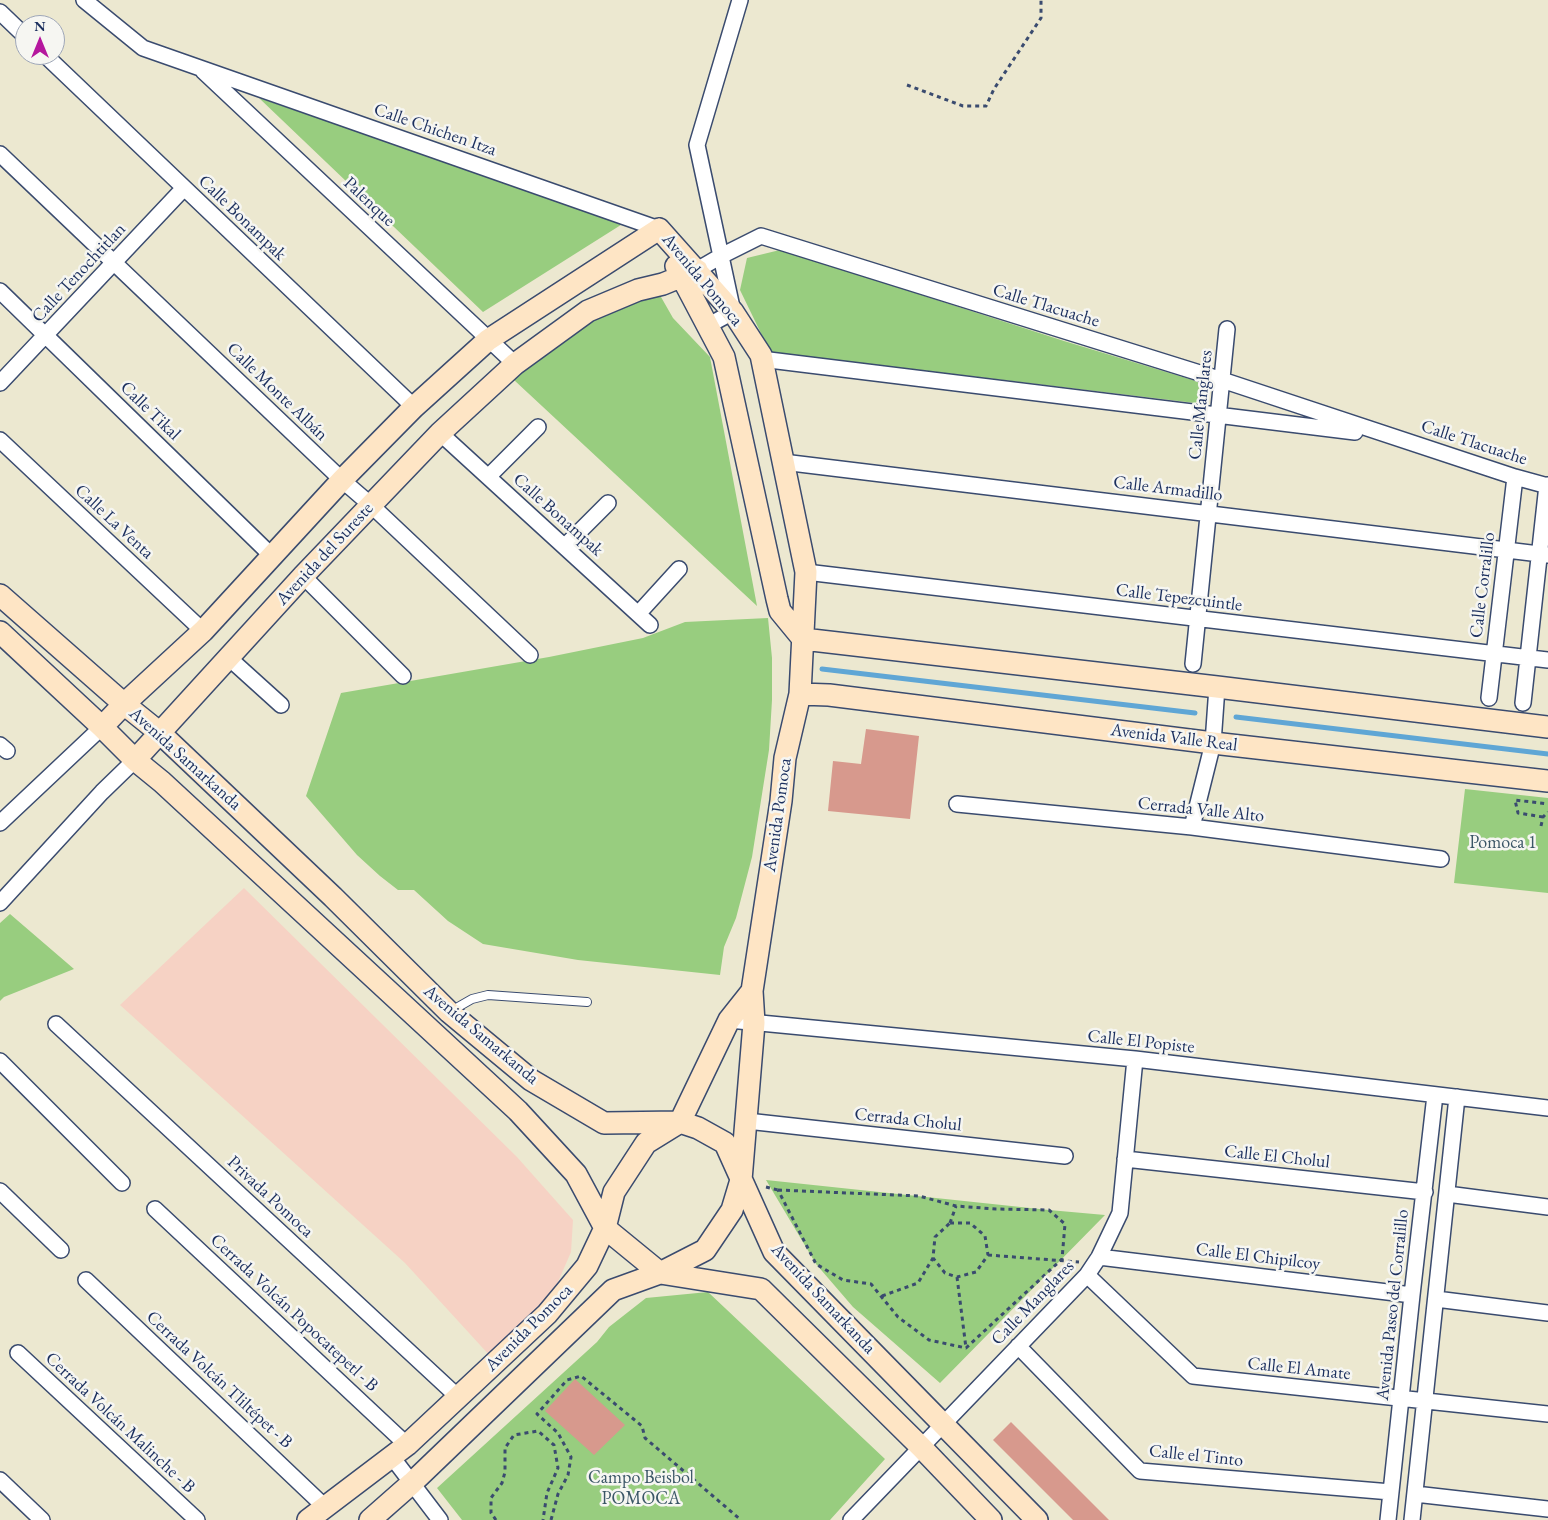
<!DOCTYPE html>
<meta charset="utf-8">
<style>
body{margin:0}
#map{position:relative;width:1548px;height:1520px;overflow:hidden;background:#ece8d0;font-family:"EB Garamond",serif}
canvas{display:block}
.north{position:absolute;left:15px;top:15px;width:50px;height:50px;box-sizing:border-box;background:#f6f6f2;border:1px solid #9ea6b7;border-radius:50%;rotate:0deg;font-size:14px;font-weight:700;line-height:20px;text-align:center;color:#1b2f5e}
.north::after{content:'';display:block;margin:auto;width:18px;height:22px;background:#b5179e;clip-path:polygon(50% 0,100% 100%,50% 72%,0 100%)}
</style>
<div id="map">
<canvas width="1548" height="1520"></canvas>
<div class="north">N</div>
</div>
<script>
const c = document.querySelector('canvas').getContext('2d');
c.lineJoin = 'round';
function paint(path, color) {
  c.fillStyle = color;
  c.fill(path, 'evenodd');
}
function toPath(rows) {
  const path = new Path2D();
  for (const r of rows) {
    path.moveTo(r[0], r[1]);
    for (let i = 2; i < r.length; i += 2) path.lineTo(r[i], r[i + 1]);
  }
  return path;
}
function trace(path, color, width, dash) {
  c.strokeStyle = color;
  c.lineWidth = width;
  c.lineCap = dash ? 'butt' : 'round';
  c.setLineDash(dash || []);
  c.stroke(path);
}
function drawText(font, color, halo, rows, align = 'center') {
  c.font = font + ' "EB Garamond",serif';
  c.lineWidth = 5;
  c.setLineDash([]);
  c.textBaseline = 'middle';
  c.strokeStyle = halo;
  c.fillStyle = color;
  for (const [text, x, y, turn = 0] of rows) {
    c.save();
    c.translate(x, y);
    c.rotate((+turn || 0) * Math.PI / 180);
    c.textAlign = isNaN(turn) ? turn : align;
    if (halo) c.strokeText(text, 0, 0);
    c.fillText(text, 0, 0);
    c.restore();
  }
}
const built = toPath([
 [244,888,517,1157,573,1220,571,1252,551,1298,491,1357,405,1263,120,1005]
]);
const green = toPath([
 [259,98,624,223,483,312],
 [784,249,842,265,866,277,1064,341,1196,381,1202,385,1202,397,1195,403,770,352,740,290,747,258],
 [657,290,673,318,710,357,757,606,514,380,589,313],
 [768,618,772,658,772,700,769,750,752,857,736,918,724,947,720,975,578,960,483,944,448,921,414,890,398,890,380,876,357,855,306,796,341,693,549,657,643,638,685,622],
 [1465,789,1548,798,1548,893,1454,883],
 [10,914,74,969,4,997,0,1001,0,923],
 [766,1180,1049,1210,1105,1215,940,1383,853,1307,816,1264],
 [708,1292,885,1459,830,1520,462,1520,437,1488,597,1342,609,1327,646,1298]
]);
const stream = toPath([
 [822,669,1195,713],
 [1236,717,1548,754]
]);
const building = toPath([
 [866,729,919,736,910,819,828,811,833,761,861,764],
 [575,1379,625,1425,594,1455,545,1411],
 [1011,1422,1109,1520,1073,1520,993,1440]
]);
const path = toPath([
 [907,85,963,106,986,106,994,89,1041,18,1041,0],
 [1543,817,1518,813,1515,800,1548,804],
 [1541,826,1543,817,1548,812],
 [766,1187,778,1190],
 [778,1190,919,1196,956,1206,996,1209,1049,1210,1065,1224,1062,1259,966,1348,929,1340,898,1317,871,1284,843,1280,816,1264,778,1190],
 [950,1223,970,1223,985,1236,988,1255,976,1272,957,1277,945,1273,933,1258,935,1237,950,1223],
 [950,1223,956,1206],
 [988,1255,1079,1262],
 [957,1277,966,1348],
 [882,1296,918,1283,933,1258],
 [496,1520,491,1513,491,1498,502,1483,505,1472,505,1448,514,1435,538,1431,554,1445,558,1468,547,1493,543,1520],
 [551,1520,558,1494,568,1475,571,1457,558,1433,537,1414,567,1380,581,1376,642,1426,645,1438,741,1520]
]);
const lane = toPath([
 [451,1011,472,999,488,995,587,1002]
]);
const street = toPath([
 [84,0,143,48,659,229],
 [0,12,25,36],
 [45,55,414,407],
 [203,71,515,364],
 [0,154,342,480,371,505,530,655],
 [697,270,721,256,761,236,1222,380,1515,477,1548,486],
 [0,291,273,557],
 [707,326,733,312,697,145,740,0],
 [761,359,1355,432],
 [0,383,184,188],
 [440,433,650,625],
 [0,440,203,631],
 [783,462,1548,555],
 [488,477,538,427],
 [565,546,608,503],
 [806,572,1548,660],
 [303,576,403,676],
 [638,614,679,569],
 [229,658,281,705],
 [1193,664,1227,329],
 [1489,698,1515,477],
 [1523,703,1547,485],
 [0,745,7,751],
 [957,804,1192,827,1441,859],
 [0,823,102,727],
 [1192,827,1213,743,1217,687],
 [0,903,102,792,135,760],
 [729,1020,1135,1059,1548,1108],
 [56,1024,458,1397],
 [0,1061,122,1183],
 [747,1121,1065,1156],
 [1125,1159,1425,1192],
 [0,1191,61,1250],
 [1447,1194,1548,1207],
 [155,1209,407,1445],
 [1099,1257,1412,1295],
 [1087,1275,1193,1376,1548,1414],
 [86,1280,326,1508],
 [1436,1299,1548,1313],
 [1018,1346,1140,1471,1391,1492],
 [18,1353,197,1520],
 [392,1457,440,1520],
 [0,1480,42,1520],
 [1415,1494,1548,1509],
 [851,1520,1087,1275,1099,1257,1120,1213,1135,1059],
 [1388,1520,1412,1295,1435,1095],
 [1412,1520,1457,1097]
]);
const secondary = toPath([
 [676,266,724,357,777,599,780,611,803,639],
 [0,595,124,704,160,733,333,897,449,1012,531,1080,604,1123,680,1122,698,1128,725,1143,774,1252,1037,1520],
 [0,632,102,727,135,760,162,782,518,1111,576,1174,605,1228,660,1273,761,1289,921,1447,991,1520],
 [803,639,1217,687,1548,727],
 [800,694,829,695,1213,743,1548,781],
 [102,727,124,704,203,631,342,480,414,407,488,340,659,229],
 [135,760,303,576,440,433,515,364,588,311,638,290,663,284,697,270],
 [308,1520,407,1445,547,1314,587,1266,605,1228,614,1192,646,1143,680,1122,729,1020,752,991],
 [370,1520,412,1483,613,1290,660,1273,705,1250,732,1210,741,1180,754,1023,752,991,781,801,785,758,800,694,806,572,761,355,733,312,659,229]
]);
const streetNames = [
 ["Calle Chichen Itza",435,130,19],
 ["Palenque",369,202,43],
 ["Calle Bonampak",242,218,44],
 ["Calle Tenochtitlan",79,273,-47],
 ["Avenida Pomoca",702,280,50],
 ["Calle Tlacuache",1046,306,17],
 ["Calle Monte Albán",277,392,44],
 ["Calle Manglares",1201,405,-84],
 ["Calle Tikal",150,411,44],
 ["Calle Tlacuache",1474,443,18],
 ["Calle Armadillo",1168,489,7],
 ["Calle Bonampak",558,515,42],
 ["Calle La Venta",114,522,43],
 ["Avenida del Sureste",325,554,-47],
 ["Calle Corralillo",1483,585,-83],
 ["Calle Tepezcuintle",1179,598,7],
 ["Avenida Valle Real",1174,738,7],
 ["Avenida Samarkanda",185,759,42],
 ["Cerrada Valle Alto",1201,810,6],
 ["Avenida Pomoca",778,815,-82],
 ["Avenida Samarkanda",481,1035,40],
 ["Calle El Popiste",1141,1042,6],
 ["Cerrada Cholul",908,1120,6],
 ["Calle El Cholul",1277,1157,6],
 ["Privada Pomoca",270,1197,43],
 ["Calle El Chipilcoy",1258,1257,7],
 ["Avenida Samarkanda",823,1299,47],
 ["Calle Manglares",1033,1303,-46],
 ["Avenida Paseo del Corralillo",1393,1305,-84],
 ["Cerrada Volcán Popocatepetl - B",294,1313,43],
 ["Avenida Pomoca",529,1328,-45],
 ["Calle El Amate",1299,1369,6],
 ["Cerrada Volcán Tliltépet - B",219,1380,43],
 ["Cerrada Volcán Malinche - B",120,1423,43],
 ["Calle el Tinto",1196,1456,6]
];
const parkNames = [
 ["Pomoca 1",1503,843],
 ["Campo Beisbol",641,1478],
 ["POMOCA",641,1499]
];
paint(built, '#f6d2c4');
paint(green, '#98cd7f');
trace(stream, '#5fa6d5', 5);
paint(building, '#d7998d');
trace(lane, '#3a4b6f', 10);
trace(street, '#3a4b6f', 18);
trace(secondary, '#3a4b6f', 24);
trace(path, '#3a4b6f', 3, [4, 4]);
trace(lane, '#fff', 8);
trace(street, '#fff', 15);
trace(secondary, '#fee5c5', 21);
drawText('18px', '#1b2f5e', '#f6f6f2', streetNames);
drawText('18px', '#3a5666', '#f6f6f2', parkNames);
</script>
